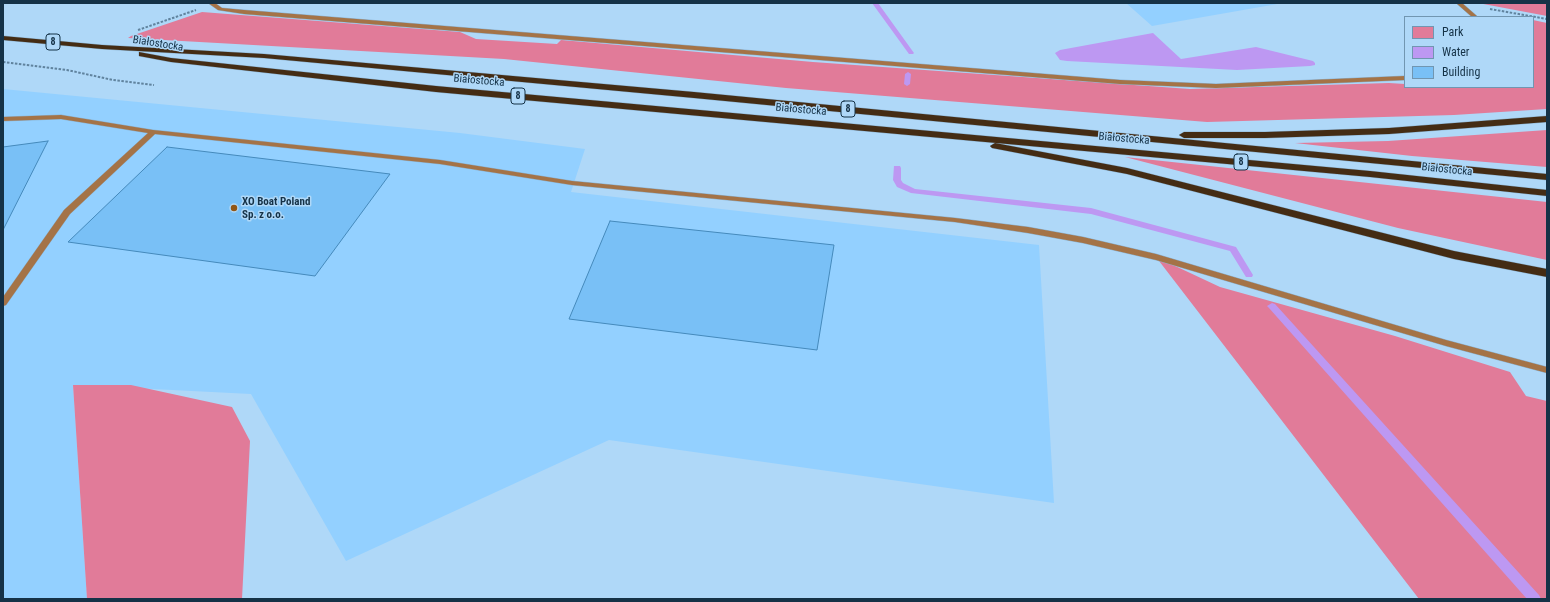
<!DOCTYPE html>
<meta charset="utf-8">
<style>
body{margin:0}
#map{position:relative;width:1550px;height:602px;overflow:hidden;background:#afd8f8;font-family:"Roboto Condensed",sans-serif}
canvas{display:block}
.frame{position:absolute;inset:0;border:4px solid #153247;pointer-events:none}
.legend{position:absolute;left:1404px;top:16px;width:130px;height:72px;box-sizing:border-box;background:#afd8f8;border:1px solid #7196b1;margin:0;padding:5px 7px;list-style:none;font-size:12px;color:#153247}
.legend li{display:flex;align-items:center;gap:8px;height:20px}
.legend b{width:20px;border:1px solid #7196b1}
</style>
<div id="map">
<canvas width="1550" height="602"></canvas>
<div class="frame"></div>
<ul class="legend">
<li><b style="height:11px;background:#e17b99"></b>Park</li>
<li><b style="height:11px;background:#bd98f2"></b>Water</li>
<li><b style="height:11px;background:#79c0f6"></b>Building</li>
</ul>
</div>
<script>
const c = document.querySelector('canvas').getContext('2d');
c.lineJoin = 'round';
function paint(path, color) {
  c.fillStyle = color;
  c.fill(path, 'evenodd');
}
function toPath(rows) {
  const path = new Path2D();
  for (const r of rows) {
    path.moveTo(r[0], r[1]);
    for (let i = 2; i < r.length; i += 2) path.lineTo(r[i], r[i + 1]);
  }
  return path;
}
function trace(path, color, width, dash) {
  c.strokeStyle = color;
  c.lineWidth = width;
  c.lineCap = dash ? 'butt' : 'round';
  c.setLineDash(dash || []);
  c.stroke(path);
}
function drawText(font, color, halo, rows, align = 'center') {
  c.font = font + ' "Roboto Condensed",sans-serif';
  c.lineWidth = 3;
  c.setLineDash([]);
  c.textBaseline = 'middle';
  c.strokeStyle = halo;
  c.fillStyle = color;
  for (const [text, x, y, turn = 0] of rows) {
    c.save();
    c.translate(x, y);
    c.rotate((+turn || 0) * Math.PI / 180);
    c.textAlign = isNaN(turn) ? turn : align;
    if (halo) c.strokeText(text, 0, 0);
    c.fillText(text, 0, 0);
    c.restore();
  }
}
const built = toPath([
 [1126,3,1283,3,1152,26],
 [3,89,460,133,585,149,571,192,1039,245,1054,503,609,440,346,561,251,394,73,385,87,599,3,599]
]);
const green = toPath([
 [1478,3,1547,3,1547,16],
 [202,12,460,32,476,39,557,44,561,40,813,62,1190,89,1389,83,1405,84,1405,87,1533,87,1533,20,1547,23,1547,109,1454,115,1207,122,786,88,504,59,128,38,131,36],
 [1547,130,1547,167,1412,156,1295,143,1388,141],
 [1125,157,1547,202,1547,260,1398,228],
 [1156,257,1220,287,1395,336,1510,372,1526,396,1547,401,1547,599,1419,599],
 [73,385,131,385,232,407,250,441,242,599,87,599]
]);
const water = toPath([
 [1153,33,1181,59,1256,47,1313,61,1315,63,1315,65,1310,66,1237,70,1067,61,1060,60,1055,53,1060,50]
]);
const stream = toPath([
 [872,3,878,3,914,53,913,54,909,54,872,3],
 [908,72,911,74,910,84,907,86,904,84,905,74,908,72],
 [894,166,900,166,901,168,901,180,903,183,915,189,1091,208,1236,247,1253,275,1252,277,1246,277,1230,251,1091,214,911,193,897,187,893,180,894,166],
 [1272,303,1275,304,1539,595,1541,599,1527,599,1269,308,1267,306,1272,303]
]);
const building = toPath([
 [48,141,3,230,3,147,48,141],
 [167,147,390,174,315,276,68,242,167,147],
 [610,221,834,245,817,350,569,319,610,221]
]);
const path = toPath([
 [1490,9,1547,19],
 [138,30,196,10],
 [3,62,67,70,113,80,154,85]
]);
const service = toPath([
 [208,3,215,3,222,8,244,10,1120,80,1216,84,1405,76,1405,80,1216,88,1120,84,244,14,218,10,208,3],
 [1456,3,1462,3,1478,17,1472,17,1456,3],
 [61,115,153,130,440,160,572,181,955,218,1028,227,1083,237,1156,254,1446,340,1547,367,1547,373,1446,346,1156,260,1083,243,1028,233,955,222,572,185,440,164,155,134,70,214,6,305,3,306,3,297,64,210,148,133,61,119,3,121,3,117,61,115]
]);
const trunk = toPath([
 [3,36,102,45,264,54,694,92,1547,174,1547,180,694,98,264,58,102,49,3,40,3,36],
 [139,52,171,58,436,86,1370,171,1547,190,1547,196,1370,177,436,92,171,62,139,56,139,52],
 [1547,116,1547,122,1389,134,1265,138,1184,138,1179,135,1184,132,1265,132,1389,128,1547,116],
 [995,143,1127,168,1454,251,1547,269,1547,277,1454,259,1127,174,992,148,990,146,995,143]
]);
const markers = [
 [234,208,4,"#915615"]
];
const shields = [
 [53,42,14],
 [518,96,14],
 [848,109,14],
 [1241,162,14]
];
const shieldNames = [
 ["8",53,42],
 ["8",518,96],
 ["8",848,109],
 ["8",1241,162]
];
const streetNames = [
 ["Białostocka",158,44,9],
 ["Białostocka",479,81,5],
 ["Białostocka",801,110,5],
 ["Białostocka",1124,139,5],
 ["Białostocka",1447,170,6]
];
const poiNames = [
 ["XO Boat Poland",242,202],
 ["Sp. z o.o.",242,215]
];
paint(built, '#93d0ff');
paint(green, '#e17b99');
paint(water, '#bd98f2');
paint(stream, '#bd98f2');
paint(building, '#79c0f6');
trace(building, '#458abc', 1);
trace(service, '#8db3d1', 1);
trace(trunk, '#8db3d1', 1);
trace(path, '#60839e', 2, [2.5, 1.5]);
paint(service, '#a47347');
paint(trunk, '#442c14');
for (const [x, y, r, color] of markers) {
  const dot = new Path2D();
  dot.arc(x, y, r, 0, 2 * Math.PI);
  c.fillStyle = color;
  c.fill(dot);
  trace(dot, '#afd8f8', 1.5);
}
for (const [x, y, w] of shields) {
  const box = new Path2D();
  box.roundRect(x - w / 2, y - 8, w, 16, 3);
  c.fillStyle = '#afd8f8';
  c.fill(box);
  trace(box, '#153247', 1);
}
drawText('bold 10px', '#153247', null, shieldNames);
drawText('11px', '#153247', '#afd8f8', streetNames);
drawText('bold 11px', '#153247', '#afd8f8', poiNames, 'left');
</script>
